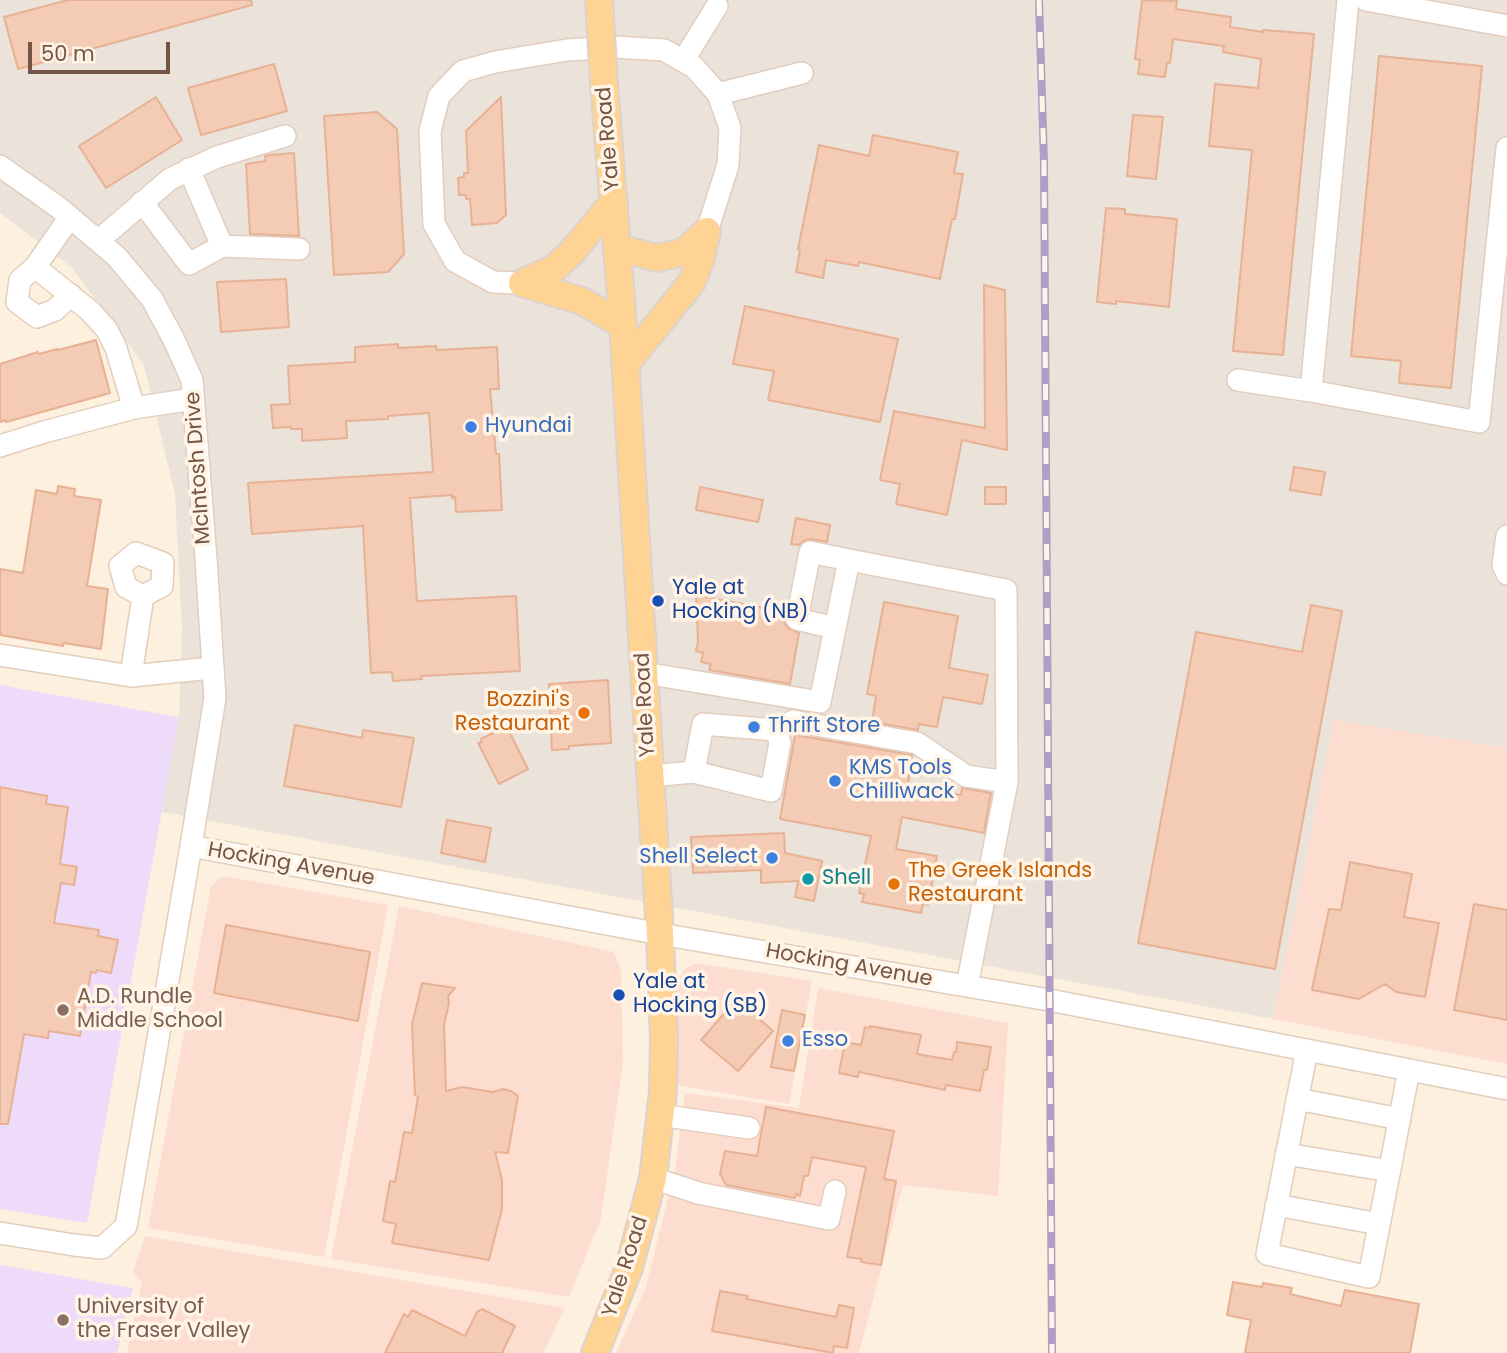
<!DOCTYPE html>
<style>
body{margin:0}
#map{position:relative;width:1507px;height:1353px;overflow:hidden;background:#fdf0de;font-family:Poppins,sans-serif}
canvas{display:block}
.scale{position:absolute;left:28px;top:42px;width:142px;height:32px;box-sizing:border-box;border:4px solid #745445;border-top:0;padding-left:9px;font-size:21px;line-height:24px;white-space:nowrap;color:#745445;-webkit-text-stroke:5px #fff4e5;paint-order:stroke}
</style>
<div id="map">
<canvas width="1507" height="1353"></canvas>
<div class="scale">50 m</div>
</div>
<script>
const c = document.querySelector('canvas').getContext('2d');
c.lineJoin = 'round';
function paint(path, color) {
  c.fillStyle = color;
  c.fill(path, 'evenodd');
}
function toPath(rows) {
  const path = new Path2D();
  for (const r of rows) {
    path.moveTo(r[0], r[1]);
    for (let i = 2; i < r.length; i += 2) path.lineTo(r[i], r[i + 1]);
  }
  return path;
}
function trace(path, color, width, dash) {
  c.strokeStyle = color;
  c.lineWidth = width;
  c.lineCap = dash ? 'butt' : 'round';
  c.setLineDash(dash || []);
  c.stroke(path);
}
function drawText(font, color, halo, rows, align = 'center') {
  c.font = font + ' Poppins,sans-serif';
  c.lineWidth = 7;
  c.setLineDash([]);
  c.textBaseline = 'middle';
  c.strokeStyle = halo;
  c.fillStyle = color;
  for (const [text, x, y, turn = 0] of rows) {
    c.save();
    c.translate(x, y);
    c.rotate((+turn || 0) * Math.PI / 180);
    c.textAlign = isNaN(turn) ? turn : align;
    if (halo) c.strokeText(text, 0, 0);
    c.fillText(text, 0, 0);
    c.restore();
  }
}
const commercial = toPath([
 [1334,719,1507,748,1507,1064,1273,1019],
 [223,876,388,905,324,1257,148,1228,211,886],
 [399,906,614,952,621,970,623,1062,601,1219,569,1297,331,1259],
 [696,963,812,981,789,1104,676,1085,678,980,685,969],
 [818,988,1008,1023,998,1196,903,1185,859,1353,616,1353,646,1287,675,1170,685,1093,799,1108],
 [145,1236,565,1308,543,1353,127,1353,142,1282,133,1272]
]);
const industrial = toPath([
 [0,0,1507,0,1507,748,1334,720,1273,1019,162,812,179,717,182,629,175,494,144,365,71,267,0,213]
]);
const education = toPath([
 [0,685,179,717,87,1223,0,1209],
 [0,1265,133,1288,117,1353,0,1353]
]);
const building = toPath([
 [68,0,251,0,252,5,18,69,4,17,68,0],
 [1142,0,1177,1,1176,9,1231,17,1230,27,1263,32,1263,30,1314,34,1283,355,1233,351,1252,150,1209,146,1215,84,1258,88,1261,59,1223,52,1224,46,1173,39,1170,63,1167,63,1165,77,1138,74,1140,60,1135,59,1142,0],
 [1379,56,1482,66,1451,388,1399,383,1401,361,1351,356,1379,56],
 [274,64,287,111,201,135,188,88,274,64],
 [156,97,182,140,106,188,79,146,156,97],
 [501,97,506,215,497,223,472,225,470,199,466,199,466,195,459,195,458,178,464,177,464,173,468,173,466,131,501,97],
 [377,112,397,129,404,254,388,272,334,275,324,116,377,112],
 [1133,115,1163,117,1156,179,1127,176,1133,115],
 [873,135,958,152,954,173,963,174,955,219,952,219,940,279,859,262,858,266,826,260,823,278,796,272,800,250,798,249,819,145,869,156,873,135],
 [294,153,299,236,250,234,246,164,266,161,265,156,270,155,294,153],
 [1106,208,1125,209,1125,214,1177,219,1169,307,1116,301,1116,304,1097,302,1106,208],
 [286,279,289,327,221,332,217,282,286,279],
 [984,285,1005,290,1007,450,962,440,947,515,896,504,900,484,880,480,894,411,985,428,984,285],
 [745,306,898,339,880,422,768,400,774,371,733,364,745,306],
 [96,340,110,393,6,422,6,420,0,422,0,364,38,352,39,354,57,349,58,350,96,340],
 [398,344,398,348,436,346,437,350,497,347,499,389,490,389,496,454,499,454,502,510,456,512,455,497,452,498,452,495,410,498,417,601,516,596,520,671,421,676,422,679,393,681,392,672,371,673,363,526,252,534,248,483,433,472,429,413,388,416,388,419,346,421,347,438,302,441,302,429,291,429,291,427,273,428,271,405,290,404,288,366,355,362,355,347,398,344],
 [1294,467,1325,472,1321,495,1290,490,1294,467],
 [58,486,75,489,74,496,101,500,87,586,108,589,101,649,64,643,63,646,0,635,0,569,23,573,36,490,57,494,58,486],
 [700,487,763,500,758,522,696,510,700,487],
 [985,487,1006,487,1006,504,985,504,985,487],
 [796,518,830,525,827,542,812,539,805,540,799,545,791,544,796,518],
 [696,595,785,612,784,622,788,628,799,633,790,684,709,670,711,664,701,662,703,653,696,651,698,641,696,595],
 [884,602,958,616,949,668,988,675,982,704,943,697,937,727,919,724,918,730,872,722,876,696,867,694,884,602],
 [1311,605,1342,611,1275,969,1138,943,1196,632,1302,652,1311,605],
 [608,680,611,743,569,746,569,749,552,750,549,684,608,680],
 [295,725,362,738,363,730,414,738,401,807,284,786,295,725],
 [503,728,505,731,508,729,528,769,499,784,478,743,482,742,481,739,503,728],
 [795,735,912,755,908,785,961,795,962,788,991,793,984,833,902,817,896,849,937,856,928,905,923,904,921,913,862,902,864,894,859,893,871,836,780,819,795,735],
 [0,787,47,796,46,804,68,807,60,864,77,867,74,885,61,883,54,923,99,930,98,936,118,940,111,973,97,970,96,973,91,972,80,1036,49,1031,48,1038,24,1034,8,1124,0,1124,0,787],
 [447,820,491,828,485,862,441,853,447,820],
 [784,833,785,853,822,861,814,901,795,897,798,881,761,883,761,870,693,873,691,837,784,833],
 [1350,862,1412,874,1404,917,1439,923,1425,997,1396,992,1385,984,1359,999,1312,990,1329,909,1341,910,1350,862],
 [1474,904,1507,910,1507,1020,1454,1010,1474,904],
 [226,925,370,952,358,1021,214,993,226,925],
 [422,983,455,988,448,996,449,1003,444,1025,446,1091,462,1087,493,1092,503,1089,511,1091,518,1096,508,1153,495,1152,502,1180,502,1209,489,1260,392,1243,396,1224,383,1221,390,1181,395,1182,404,1132,412,1133,418,1097,415,1095,412,1024,422,983],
 [737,999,773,1031,738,1071,701,1040,737,999],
 [782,1010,805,1015,794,1071,771,1067,782,1010],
 [870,1026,921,1035,917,1054,952,1060,954,1052,956,1052,957,1042,991,1047,987,1070,984,1070,980,1091,946,1085,945,1090,859,1072,858,1077,839,1073,845,1042,861,1045,865,1027,870,1028,870,1026],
 [766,1107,894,1131,884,1179,896,1181,881,1265,861,1262,862,1259,847,1257,866,1167,812,1157,808,1176,804,1176,800,1196,796,1194,795,1198,726,1185,720,1174,725,1151,757,1156,766,1107],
 [1233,1282,1262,1287,1263,1283,1292,1288,1290,1294,1341,1306,1345,1290,1419,1304,1410,1353,1245,1353,1251,1320,1227,1315,1233,1282],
 [720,1291,748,1296,747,1299,836,1317,839,1305,854,1308,847,1348,834,1346,833,1353,712,1331,720,1291],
 [482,1309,515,1326,502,1353,385,1353,404,1314,408,1317,412,1310,465,1336,477,1312,482,1309]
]);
const minor = toPath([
 [1348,0,1311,391,1479,422,1507,148],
 [1366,0,1507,26],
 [683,61,717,6],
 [718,94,802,73],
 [0,166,58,207,117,257,152,299,174,340,192,380,206,559,215,698,191,846,126,1226,102,1248,74,1245,0,1233],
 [142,202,189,264,222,246,189,169],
 [70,217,35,267,90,311,107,330,116,348,134,408,193,399],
 [98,241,170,179,217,157,285,136],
 [222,246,299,249],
 [35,267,20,280,17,302,37,317,55,310,71,295],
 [522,283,493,282,455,261,434,224,430,131,439,96,463,71,495,62,567,50,615,47,664,50,694,67,718,94,730,128,728,165,707,231],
 [1238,380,1311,391],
 [0,446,44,432,134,408],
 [1507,536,1503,565,1507,574],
 [835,628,797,619,810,552,849,560],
 [0,655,131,676,212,668],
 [644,673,820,702,849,560,1006,590,1007,782],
 [131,676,143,596,126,587,120,566,136,553,163,563,162,586,143,596],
 [776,730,793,721,917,743,966,776,1007,782,967,986],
 [650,776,694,772,703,724,776,730,780,743,771,791,694,772],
 [191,846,660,934,1049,1000,1507,1089],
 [1307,1050,1267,1254,1369,1277,1409,1070],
 [1297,1099,1400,1119],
 [660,1115,749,1128],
 [1286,1154,1390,1171],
 [653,1178,698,1193,829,1219,835,1191],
 [1276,1205,1379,1224]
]);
const major = toPath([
 [618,248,658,258,684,252,707,231],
 [522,283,555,268,572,252,614,201],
 [522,283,582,301,623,325],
 [625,365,692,282,701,258,707,231],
 [595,1353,629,1268,653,1178,663,1092,664,1039,660,934,623,325,604,82]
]);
const rail = toPath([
 [1039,0,1044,162,1052,1353]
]);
const majorBridge = toPath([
 [599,0,604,82]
]);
const markers = [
 [471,427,7,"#3f7fe0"],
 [658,601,7,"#1a4fb4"],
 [584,713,7,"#e8710a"],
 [754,727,7,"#3f7fe0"],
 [835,781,7,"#3f7fe0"],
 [772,858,7,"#3f7fe0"],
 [808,879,7,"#0f9aa8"],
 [894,884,7,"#e8710a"],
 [619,995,7,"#1a4fb4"],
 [63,1010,7,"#8d6e63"],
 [788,1041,7,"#3f7fe0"],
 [63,1320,7,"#8d6e63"]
];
const streetNames = [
 ["Yale Road",609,139,-95],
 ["McIntosh Drive",199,468,-94],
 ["Yale Road",646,705,-93],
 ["Hocking Avenue",291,865,10],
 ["Hocking Avenue",849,966,10],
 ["Yale Road",626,1267,-72]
];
const shopNames = [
 ["Hyundai",485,427],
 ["Thrift Store",768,727],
 ["KMS Tools",849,769],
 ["Chilliwack",849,793],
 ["Shell Select",758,858,"right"],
 ["Esso",802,1041]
];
const transitNames = [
 ["Yale at",672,589],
 ["Hocking (NB)",672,613],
 ["Yale at",633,983],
 ["Hocking (SB)",633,1007]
];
const foodNames = [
 ["Bozzini's",570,701],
 ["Restaurant",570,725],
 ["The Greek Islands",908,872,"left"],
 ["Restaurant",908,896,"left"]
];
const cultureNames = [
 ["Shell",822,879]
];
const educationNames = [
 ["A.D. Rundle",77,998],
 ["Middle School",77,1022],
 ["University of",77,1308],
 ["the Fraser Valley",77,1332]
];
paint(commercial, '#feddd1');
paint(industrial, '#ebe2da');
paint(education, '#eddbf9');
paint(building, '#f4cbb4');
trace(building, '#e7b194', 2);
trace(minor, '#e3cdbd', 24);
trace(major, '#dbd3cf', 30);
trace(minor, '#fff', 21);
trace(major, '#ffd393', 26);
trace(rail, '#b29dc6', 8);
trace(rail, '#fff4e5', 5, [16]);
trace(majorBridge, '#dbd3cf', 30, []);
trace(majorBridge, '#ffd393', 26);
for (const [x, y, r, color] of markers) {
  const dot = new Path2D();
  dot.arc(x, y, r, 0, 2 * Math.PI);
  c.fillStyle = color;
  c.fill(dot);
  trace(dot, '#fff4e5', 2.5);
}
drawText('21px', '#745445', '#fff4e5', streetNames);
drawText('21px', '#366cbe', '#fff4e5', shopNames, 'left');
drawText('21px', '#164399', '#fff4e5', transitNames, 'left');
drawText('21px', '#c56008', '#fff4e5', foodNames, 'right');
drawText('21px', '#0d838f', '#fff4e5', cultureNames, 'left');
drawText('21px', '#785e54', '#fff4e5', educationNames, 'left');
</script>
